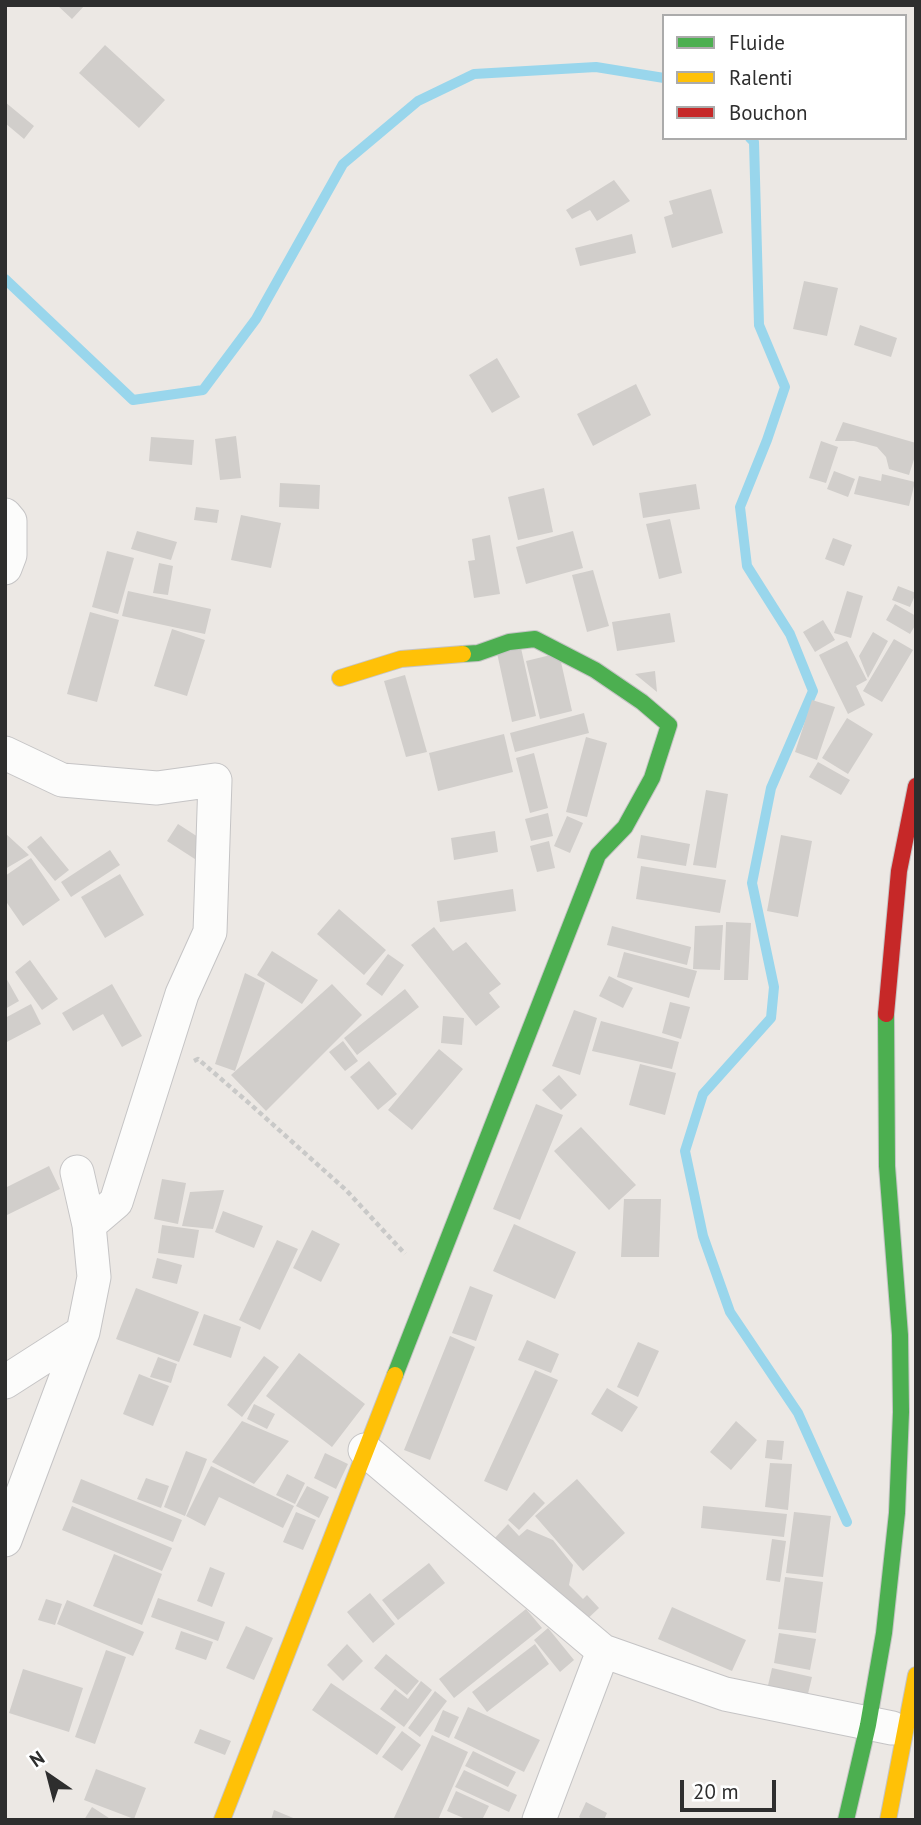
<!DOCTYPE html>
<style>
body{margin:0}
#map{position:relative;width:921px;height:1825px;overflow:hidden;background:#ece8e4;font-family:"PT Sans",sans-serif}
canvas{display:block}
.frame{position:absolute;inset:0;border:7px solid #2e2e2e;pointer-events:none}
.legend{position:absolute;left:662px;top:14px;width:245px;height:126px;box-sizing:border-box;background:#fff;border:2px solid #ababab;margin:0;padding:9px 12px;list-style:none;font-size:21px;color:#2e2e2e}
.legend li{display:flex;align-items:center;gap:14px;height:35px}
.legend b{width:35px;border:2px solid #ababab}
.north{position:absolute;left:14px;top:1741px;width:70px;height:70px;-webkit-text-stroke:5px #fff;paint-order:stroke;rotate:325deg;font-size:19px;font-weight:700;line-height:28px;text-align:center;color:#2e2e2e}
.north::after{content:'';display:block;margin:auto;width:24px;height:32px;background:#2e2e2e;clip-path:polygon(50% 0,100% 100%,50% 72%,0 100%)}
.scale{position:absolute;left:680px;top:1780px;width:96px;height:32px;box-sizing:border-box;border:4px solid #2e2e2e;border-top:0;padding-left:9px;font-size:21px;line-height:24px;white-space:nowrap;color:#2e2e2e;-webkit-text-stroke:5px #fff;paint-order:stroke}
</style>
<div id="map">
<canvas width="921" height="1825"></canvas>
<div class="frame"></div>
<ul class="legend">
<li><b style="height:9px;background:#4caf50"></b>Fluide</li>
<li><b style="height:9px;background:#ffc107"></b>Ralenti</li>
<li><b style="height:9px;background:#c62828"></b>Bouchon</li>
</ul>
<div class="north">N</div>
<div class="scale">20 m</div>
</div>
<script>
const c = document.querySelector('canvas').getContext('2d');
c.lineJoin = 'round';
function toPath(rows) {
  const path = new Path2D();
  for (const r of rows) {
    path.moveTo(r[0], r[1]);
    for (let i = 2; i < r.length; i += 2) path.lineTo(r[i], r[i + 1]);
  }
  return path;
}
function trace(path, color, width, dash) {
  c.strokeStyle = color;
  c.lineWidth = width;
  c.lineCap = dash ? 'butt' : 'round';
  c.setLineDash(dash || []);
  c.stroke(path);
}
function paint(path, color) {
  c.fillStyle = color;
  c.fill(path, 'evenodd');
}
const stream = toPath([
 [750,138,754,142,759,325,785,387,767,440,740,507,747,566,790,634,813,691,771,788,752,883,774,987,771,1018,703,1094,685,1151,703,1236,730,1312,798,1413,847,1522],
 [5,279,133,400,203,390,256,319,343,164,418,101,474,74,596,67,664,78]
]);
const building = toPath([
 [57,5,85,5,72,19],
 [105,45,165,100,139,128,79,73],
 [5,102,34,126,24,139,5,123],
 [614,180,630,201,597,221,590,210,572,219,566,210],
 [711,189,723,233,672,248,664,217,673,214,669,201],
 [632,234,636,253,580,266,575,248],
 [804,281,838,288,827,336,793,329],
 [860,325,897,338,891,357,854,345],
 [497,358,520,397,492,413,469,375],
 [636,384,651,415,593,446,577,414],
 [843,422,916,443,916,453,909,475,889,469,886,457,877,447,854,441,835,441],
 [236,436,241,478,220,480,215,439],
 [151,437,194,440,192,465,149,461],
 [821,441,838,447,826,483,809,478],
 [834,471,855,479,848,497,827,489],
 [882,474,915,482,909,506,854,494,859,476,881,481],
 [280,483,320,485,319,509,279,507],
 [696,484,700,509,643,518,639,493],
 [544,488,553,532,518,540,508,497],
 [196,507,219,510,217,523,194,520],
 [241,515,281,523,271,568,231,560],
 [670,519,682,573,659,579,646,524],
 [137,531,177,542,171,560,131,549],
 [573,531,583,568,526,584,516,547],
 [490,535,500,594,474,598,468,561,475,560,472,539],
 [833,538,852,545,844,566,825,559],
 [107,551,134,558,118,614,92,607],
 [159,563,173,566,168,595,153,593],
 [593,570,609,626,587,632,572,575],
 [898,586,916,593,910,607,892,600],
 [128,591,211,609,205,634,122,616],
 [847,591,863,596,851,638,834,633],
 [895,604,916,616,916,624,910,634,886,620],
 [90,612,119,620,97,702,67,694],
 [670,613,675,642,617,651,612,622],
 [823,620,835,640,815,652,803,632],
 [172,629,205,640,187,696,154,686],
 [873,632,888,641,868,678,859,656],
 [894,639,913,650,882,702,863,691],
 [847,641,867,680,856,686,865,705,848,714,819,655],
 [521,648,536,716,512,722,497,653],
 [559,653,572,711,540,719,526,661],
 [655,671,657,692,635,674],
 [405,675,427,752,406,757,384,681],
 [812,700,835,707,817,760,795,752],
 [584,713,589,733,515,752,510,733],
 [847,718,873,734,848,774,822,758],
 [504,734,513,772,438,791,429,753],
 [586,737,607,743,587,817,566,812],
 [534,753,548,808,530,813,516,758],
 [818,762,850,780,841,795,809,777],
 [706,790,728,794,716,868,693,865],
 [548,813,553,836,531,841,525,819],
 [567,816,583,823,570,853,554,846],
 [178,824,212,846,201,863,167,841],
 [495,831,498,852,454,860,451,838],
 [5,833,29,855,5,869],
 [641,835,690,844,686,866,637,858],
 [781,835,812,841,798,917,767,911],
 [41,836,69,870,55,881,27,847],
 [549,841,555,868,537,872,530,846],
 [110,850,120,865,71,897,61,882],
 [31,858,60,900,23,926,5,900,5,876],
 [641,866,726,880,720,913,636,899],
 [120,874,144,915,105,938,81,897],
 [513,889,516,911,440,922,437,901],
 [339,909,386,950,364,975,317,934],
 [726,922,751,923,748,980,724,980],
 [723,925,720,970,693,969,695,926],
 [612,926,691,947,687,965,607,945],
 [434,927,453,951,466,942,501,984,489,993,500,1007,476,1026,411,945],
 [272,951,318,980,302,1004,257,975],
 [624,952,697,971,689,998,617,977],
 [388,954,404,965,382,996,366,984],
 [30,960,58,999,42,1010,15,972],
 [245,973,265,983,235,1071,215,1064],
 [5,976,19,1001,5,1009],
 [609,976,633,988,623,1008,599,996],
 [112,984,142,1036,122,1047,103,1014,73,1031,62,1013],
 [332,984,362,1015,266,1111,231,1075],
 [405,989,419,1007,357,1055,344,1038],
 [670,1002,690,1007,681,1039,662,1033],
 [31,1004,41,1024,5,1043,5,1018],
 [574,1010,597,1018,580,1075,552,1066],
 [443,1016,464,1018,462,1045,441,1043],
 [601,1021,679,1042,672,1069,592,1051],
 [343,1041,358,1061,345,1071,329,1052],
 [439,1049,463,1069,412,1130,388,1110],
 [369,1061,397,1094,378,1110,350,1077],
 [640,1064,676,1073,665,1115,629,1105],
 [559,1075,577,1095,561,1110,542,1090],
 [536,1104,563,1115,520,1220,493,1209],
 [581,1127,636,1185,609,1210,554,1151],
 [49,1166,60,1189,5,1216,5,1188],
 [162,1179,186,1183,178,1224,154,1219],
 [224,1190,213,1229,182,1226,190,1192],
 [624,1199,661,1199,659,1257,621,1257],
 [223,1211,263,1226,254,1248,215,1232],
 [514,1224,576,1252,555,1299,493,1271],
 [162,1225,199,1230,194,1258,158,1253],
 [312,1230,340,1244,321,1282,293,1268],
 [277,1240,298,1249,260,1330,239,1320],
 [157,1258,182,1265,177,1284,152,1278],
 [470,1286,493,1295,476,1341,452,1333],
 [136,1288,199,1312,179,1362,116,1339],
 [204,1314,241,1327,231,1358,193,1345],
 [450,1336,475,1347,430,1460,404,1450],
 [527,1340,559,1354,551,1373,518,1360],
 [638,1342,659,1351,638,1397,617,1387],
 [299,1353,365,1404,332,1447,266,1396],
 [264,1356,279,1367,242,1417,227,1405],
 [158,1357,177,1364,171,1383,150,1377],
 [535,1370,558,1380,507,1491,484,1481],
 [139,1374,169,1386,153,1426,123,1414],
 [607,1388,638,1407,622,1432,591,1414],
 [254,1404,275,1414,267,1429,247,1419],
 [242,1421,289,1441,254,1484,212,1462],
 [736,1421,757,1440,731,1470,710,1452],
 [767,1440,784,1441,782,1460,765,1458],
 [186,1451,207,1459,185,1516,164,1507],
 [325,1453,348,1464,336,1489,314,1478],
 [770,1463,792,1464,788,1510,765,1507],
 [211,1466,294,1506,283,1528,219,1497,205,1526,186,1516],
 [287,1474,305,1483,295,1504,276,1495],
 [146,1478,169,1486,161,1508,137,1499],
 [81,1479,182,1520,173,1542,72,1502],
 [577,1479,625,1533,583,1571,535,1516],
 [307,1486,329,1497,319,1518,296,1506],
 [534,1492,545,1503,519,1530,508,1520],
 [72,1506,172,1548,162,1571,62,1530],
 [703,1506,787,1514,784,1537,701,1528],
 [296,1512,316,1520,303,1550,283,1542],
 [794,1512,831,1516,823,1577,786,1573],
 [508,1524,519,1536,527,1529,553,1540,573,1565,569,1585,583,1599,587,1595,599,1608,582,1624,493,1540],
 [772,1539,786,1541,780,1582,766,1580],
 [114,1554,162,1574,142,1625,93,1606],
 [429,1563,445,1583,398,1620,382,1600],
 [210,1567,225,1573,212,1607,197,1601],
 [785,1577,823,1582,816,1633,778,1629],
 [370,1593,395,1624,373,1643,347,1612],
 [158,1598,225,1622,218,1641,151,1617],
 [46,1599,62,1604,55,1625,38,1620],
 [67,1600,144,1632,133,1656,57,1624],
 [672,1607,746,1640,732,1671,658,1639],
 [526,1609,542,1628,454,1698,439,1679],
 [246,1626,273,1638,254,1680,226,1668],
 [548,1628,574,1660,560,1672,534,1640],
 [181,1631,213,1642,206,1660,175,1649],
 [779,1633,816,1639,810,1670,774,1663],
 [347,1644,363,1661,343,1681,327,1665],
 [535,1644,549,1664,487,1712,472,1692],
 [106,1650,126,1657,95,1744,75,1737],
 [386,1654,419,1681,407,1695,374,1668],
 [772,1668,812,1677,806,1702,766,1694],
 [23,1669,83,1688,69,1732,9,1713],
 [421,1681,432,1690,404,1727,380,1709,395,1689,408,1699],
 [331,1683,396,1727,377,1755,312,1710],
 [435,1691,447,1701,420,1737,408,1728],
 [468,1707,540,1740,524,1772,454,1738],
 [443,1710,459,1717,449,1738,434,1731],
 [200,1729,231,1741,225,1755,194,1743],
 [402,1731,421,1745,402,1771,382,1757],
 [432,1735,468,1752,438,1820,393,1820],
 [473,1751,516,1772,508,1787,465,1766],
 [96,1769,146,1788,134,1819,84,1800],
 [464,1770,517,1795,509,1812,455,1787],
 [456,1791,489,1806,482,1820,468,1820,447,1811],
 [586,1802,607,1813,604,1820,583,1820,579,1817],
 [92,1807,112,1820,84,1820],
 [274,1810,298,1820,271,1820]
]);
const path = toPath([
 [194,1061,198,1059,250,1104,346,1190,405,1254]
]);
const street = toPath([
 [5,515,10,521,10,555,5,568],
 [5,753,62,780,157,788,215,780,210,932,182,994,116,1202,89,1225],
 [5,1382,83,1332],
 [365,1450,603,1651,725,1694,892,1728],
 [5,1540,83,1332,94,1277,89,1225,77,1172],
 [539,1820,603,1651]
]);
const fast = toPath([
 [395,1375,598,855,625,827,652,778,669,725,642,702,595,670,535,639,509,642,478,653,463,654],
 [846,1820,868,1725,884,1633,897,1513,901,1412,900,1335,887,1166,886,1014]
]);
const slow = toPath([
 [340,678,401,659,463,654],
 [222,1820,395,1375],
 [888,1820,916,1675]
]);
const jam = toPath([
 [886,1014,899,871,916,786]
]);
trace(stream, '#99d6ec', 10);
paint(building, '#d1cecb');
trace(street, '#c5c4c5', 35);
trace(fast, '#c5c4c5', 18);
trace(slow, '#c5c4c5', 18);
trace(jam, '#c5c4c5', 18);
trace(path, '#c9c9c8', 4.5, [5, 3.5]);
trace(street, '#fcfcfb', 33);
trace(fast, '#4caf50', 16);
trace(slow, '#ffc107', 16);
trace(jam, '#c62828', 16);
</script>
